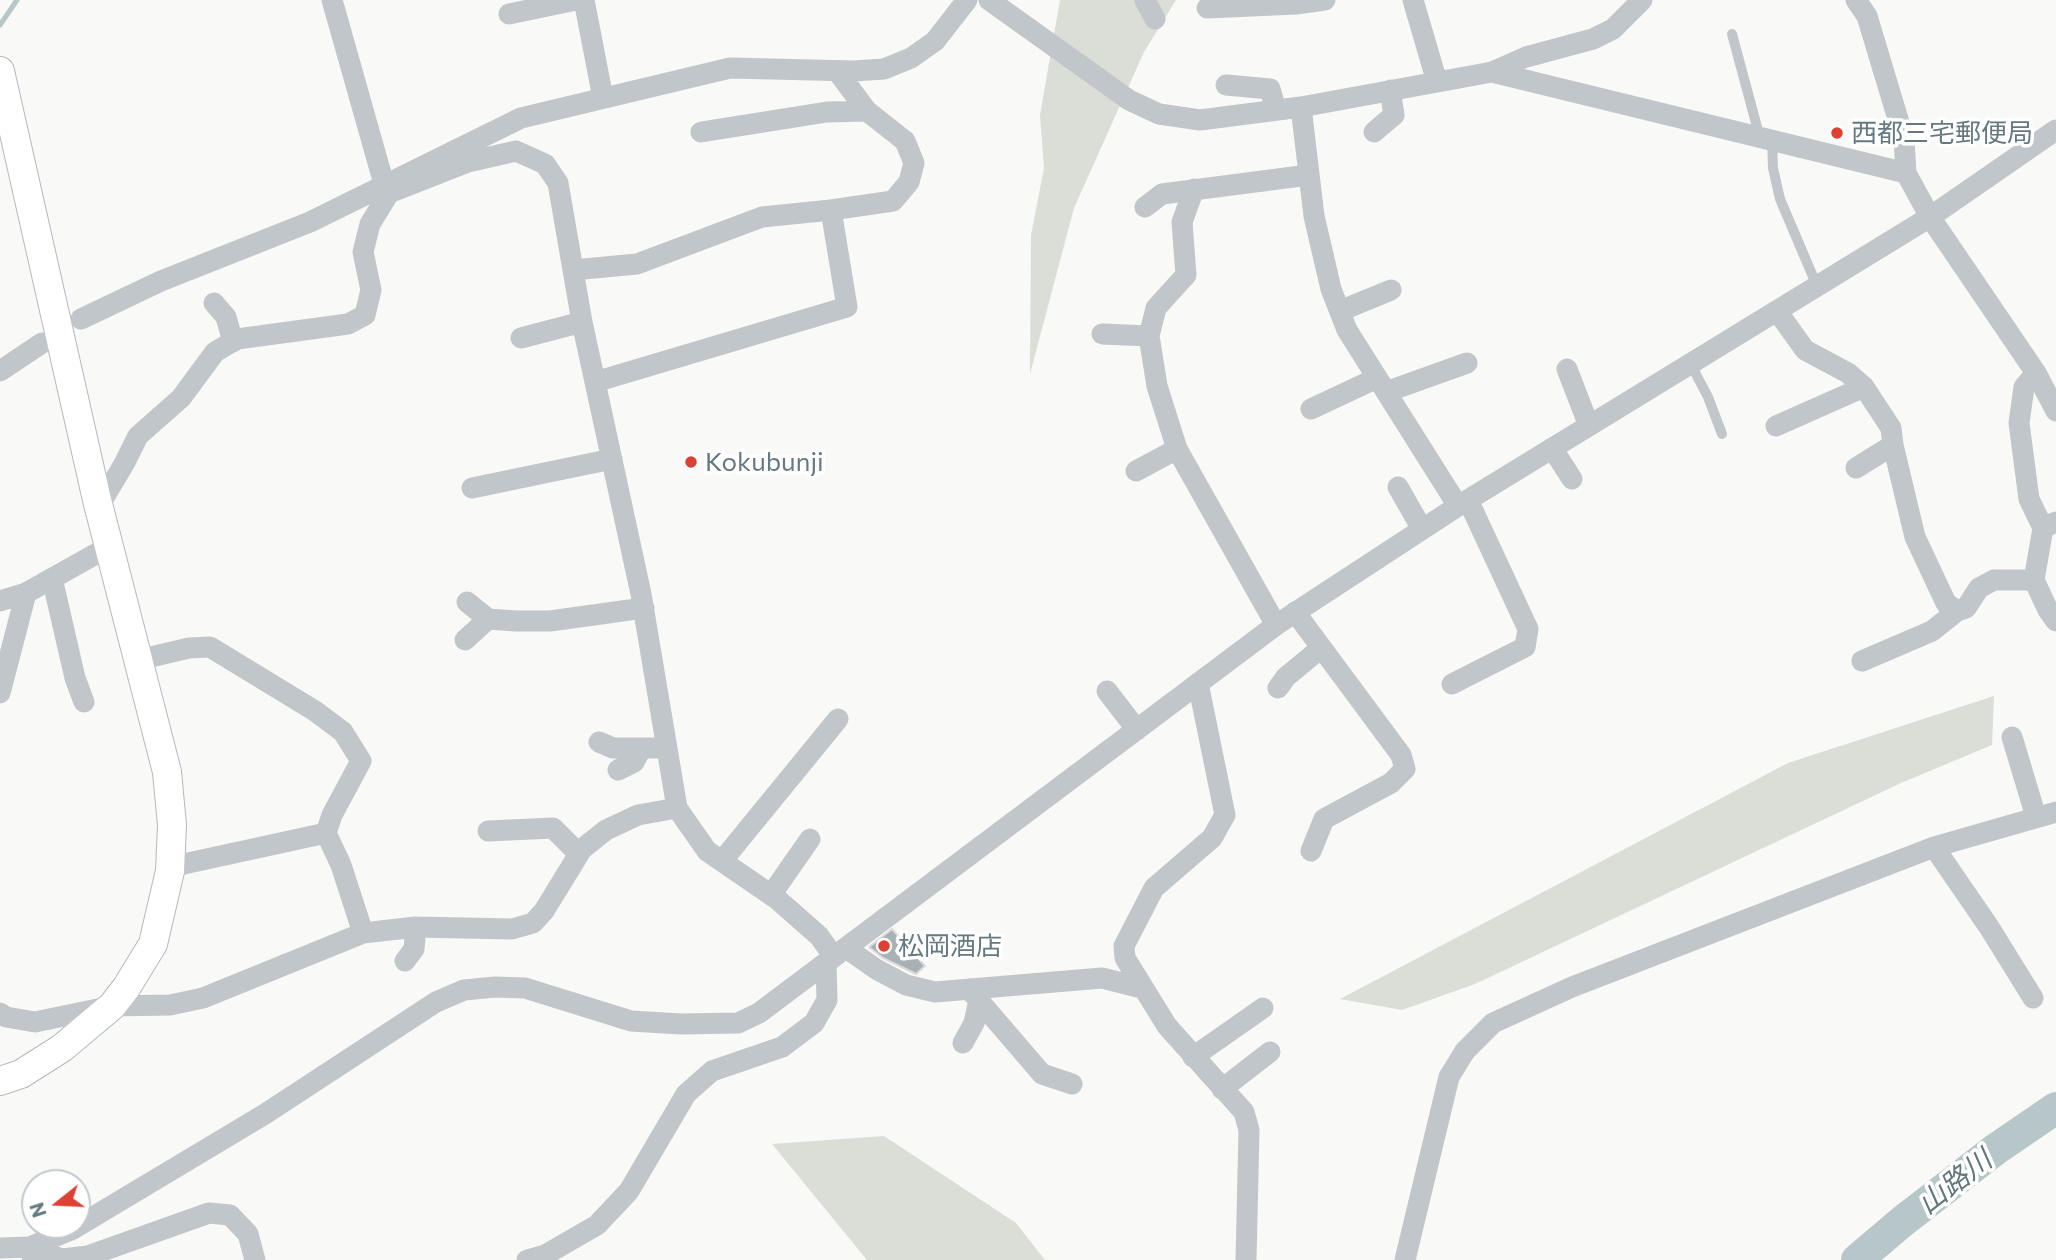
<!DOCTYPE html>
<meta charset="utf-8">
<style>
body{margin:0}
#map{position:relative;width:2056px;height:1260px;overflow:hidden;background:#f9f9f7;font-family:Commissioner,sans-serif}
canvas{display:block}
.north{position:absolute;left:21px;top:1169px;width:70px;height:70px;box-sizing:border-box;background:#fff;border:2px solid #c2c9cd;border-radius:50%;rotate:252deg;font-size:19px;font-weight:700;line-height:28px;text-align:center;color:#667981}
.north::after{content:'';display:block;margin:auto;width:24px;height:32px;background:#dd4133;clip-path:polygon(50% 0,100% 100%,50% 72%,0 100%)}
</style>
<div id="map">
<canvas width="2056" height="1260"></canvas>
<div class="north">N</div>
</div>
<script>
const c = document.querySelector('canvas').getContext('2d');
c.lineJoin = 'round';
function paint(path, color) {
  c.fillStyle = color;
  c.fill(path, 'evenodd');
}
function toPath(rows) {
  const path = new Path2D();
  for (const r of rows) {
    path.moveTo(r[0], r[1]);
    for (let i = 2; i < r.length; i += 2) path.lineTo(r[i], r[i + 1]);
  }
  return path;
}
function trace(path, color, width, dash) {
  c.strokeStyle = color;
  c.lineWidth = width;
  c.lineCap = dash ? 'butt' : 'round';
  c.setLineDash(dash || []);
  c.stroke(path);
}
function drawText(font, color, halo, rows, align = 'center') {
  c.font = font + ' Commissioner,"Noto Sans JP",sans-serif';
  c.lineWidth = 7;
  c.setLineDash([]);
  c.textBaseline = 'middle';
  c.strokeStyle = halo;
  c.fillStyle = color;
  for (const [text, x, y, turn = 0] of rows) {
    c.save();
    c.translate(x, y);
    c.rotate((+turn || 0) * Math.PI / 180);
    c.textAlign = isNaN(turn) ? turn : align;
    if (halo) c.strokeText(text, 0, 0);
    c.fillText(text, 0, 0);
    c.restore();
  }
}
const green = toPath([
 [1060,0,1176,0,1144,52,1074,208,1030,374,1031,235,1044,168,1040,115],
 [1994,696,1992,745,1901,783,1475,984,1402,1010,1340,999,1788,763],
 [884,1136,1016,1223,1045,1260,867,1260,772,1144]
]);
const stream = toPath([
 [0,25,17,0]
]);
const river = toPath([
 [1857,1260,1903,1221,1996,1149,2056,1108]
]);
const building = toPath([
 [892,929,925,966,916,974,883,958,869,947,892,929]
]);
const lane = toPath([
 [1732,34,1760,138],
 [1772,140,1773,168,1780,199,1817,286],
 [1690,363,1708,397,1722,434]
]);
const street = toPath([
 [332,0,384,184,389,193],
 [584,0,603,98],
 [989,0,1129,100,1159,114,1200,120,1301,107,1492,72,1526,57,1593,39,1613,29,1642,0],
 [1145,0,1155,19],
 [1413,0,1437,82],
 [1856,0,1867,16,1904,139,1906,173,1930,217,2036,373,2056,411],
 [1207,8,1296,4,1325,0],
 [509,14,576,0],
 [1492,72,1906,173],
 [1226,85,1270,89,1276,110],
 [1301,107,1314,216,1331,289,1347,330,1458,506],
 [701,132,827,112,867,111],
 [1374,132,1394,115,1390,90],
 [1194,189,1182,222,1186,275,1156,308,1149,336,1157,386,1177,449,1276,625],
 [1145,207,1162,194,1309,175],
 [831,210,893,201,909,182,914,163,905,141,867,111,837,71],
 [573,270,637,264,762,217,831,210,847,307,595,382],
 [214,303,226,317,233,342],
 [1340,311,1391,290],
 [1777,311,1805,350,1848,373,1864,387,1891,428,1893,445,1915,537,1946,603,1957,611,1966,608,1979,588,1994,580,2034,580],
 [81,319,161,281,310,222,521,118,730,68,854,71,884,69,911,58,935,41,967,0],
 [1102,334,1149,336],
 [521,338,582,322],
 [1567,369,1589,426],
 [0,371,42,343],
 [2036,373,2024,387,2019,423,2029,499,2043,528],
 [1386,392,1467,363],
 [1311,409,1377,378],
 [1776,426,1864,387],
 [1552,448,1572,479],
 [1856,468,1893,445],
 [1136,471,1177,449],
 [1398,487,1422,529],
 [472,488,612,459],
 [99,506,124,464,138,436,181,398,215,352,237,339,348,324,365,315,371,290,363,252,370,224,389,193,468,162,516,151,545,164,558,183,582,322,641,594,677,808,707,851,777,899,819,936,834,957],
 [2056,522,2043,528,2034,580,2048,610,2056,621],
 [52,578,75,678,84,702],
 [0,601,26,593],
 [467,602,488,619,516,621,550,621,644,608],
 [1295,612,1401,755,1405,769,1391,783,1324,819,1311,851],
 [465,640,488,619],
 [138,660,189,648,210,647,315,711,343,732,361,761,332,815,326,833,341,865,363,933],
 [1862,661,1932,631,1957,611],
 [1198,683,1225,815,1212,838,1154,888,1124,946,1125,958,1167,1026,1244,1112,1249,1130,1246,1260],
 [1452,684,1525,647,1528,629,1468,500],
 [1278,688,1286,677,1321,648],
 [1107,691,1137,730],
 [0,693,26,593,110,546],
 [2012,737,2036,817],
 [599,742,613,748,667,748],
 [618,770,634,762,641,749],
 [488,831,553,828,579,854],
 [1934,847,1989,927,2033,998],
 [722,861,838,719],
 [170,867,326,833],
 [771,895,810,839],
 [846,948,876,969,906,985,935,992,1102,978,1142,988],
 [405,961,414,949,416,927],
 [969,989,1042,1074,1072,1084],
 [0,1013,6,1017,35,1022,112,1006,170,1005,203,998,363,933,416,927,512,929,533,923,544,911,582,849,606,830,638,815,677,808],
 [963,1043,974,1023,979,1000],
 [1193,1057,1263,1008],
 [1222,1089,1270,1052],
 [0,1248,30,1247,62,1259,88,1256,209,1213,230,1215,248,1234,255,1260],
 [33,1260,30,1247,73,1229,265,1114,436,1002,464,990,495,987,525,988,631,1021,681,1024,738,1023,759,1013,1276,625,1458,506,1930,217,2056,130],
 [527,1260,545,1255,597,1225,629,1191,686,1094,712,1071,782,1047,814,1023,827,1000,826,963],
 [1405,1260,1449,1077,1465,1051,1493,1023,1572,987,1934,847,2056,812]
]);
const secondary = toPath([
 [0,71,97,500,167,772,172,825,170,871,153,944,126,988,112,1006,62,1048,21,1074,0,1081]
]);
const markers = [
 [1837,133,7,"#dd4133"],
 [691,462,7,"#dd4133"],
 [884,946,7,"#dd4133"]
];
const poiNames = [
 ["西都三宅郵便局",1851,133],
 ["Kokubunji",705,462],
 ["松岡酒店",898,946]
];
const waterNames = [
 ["山路川",1955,1182,-38]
];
paint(green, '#daded6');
trace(stream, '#b7c6c8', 5);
trace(river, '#b7c6c8', 32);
paint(building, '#a8b2b6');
trace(building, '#dbdbd9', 2);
trace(secondary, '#b3babd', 30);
trace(lane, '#c0c6c9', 10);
trace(street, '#c0c6c9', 21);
trace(secondary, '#fff', 28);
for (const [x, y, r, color] of markers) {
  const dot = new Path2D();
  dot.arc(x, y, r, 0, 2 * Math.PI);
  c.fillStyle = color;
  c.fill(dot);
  trace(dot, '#fff', 2.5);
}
drawText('26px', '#667981', '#fff', poiNames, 'left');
drawText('italic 28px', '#60787b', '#fff', waterNames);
</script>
